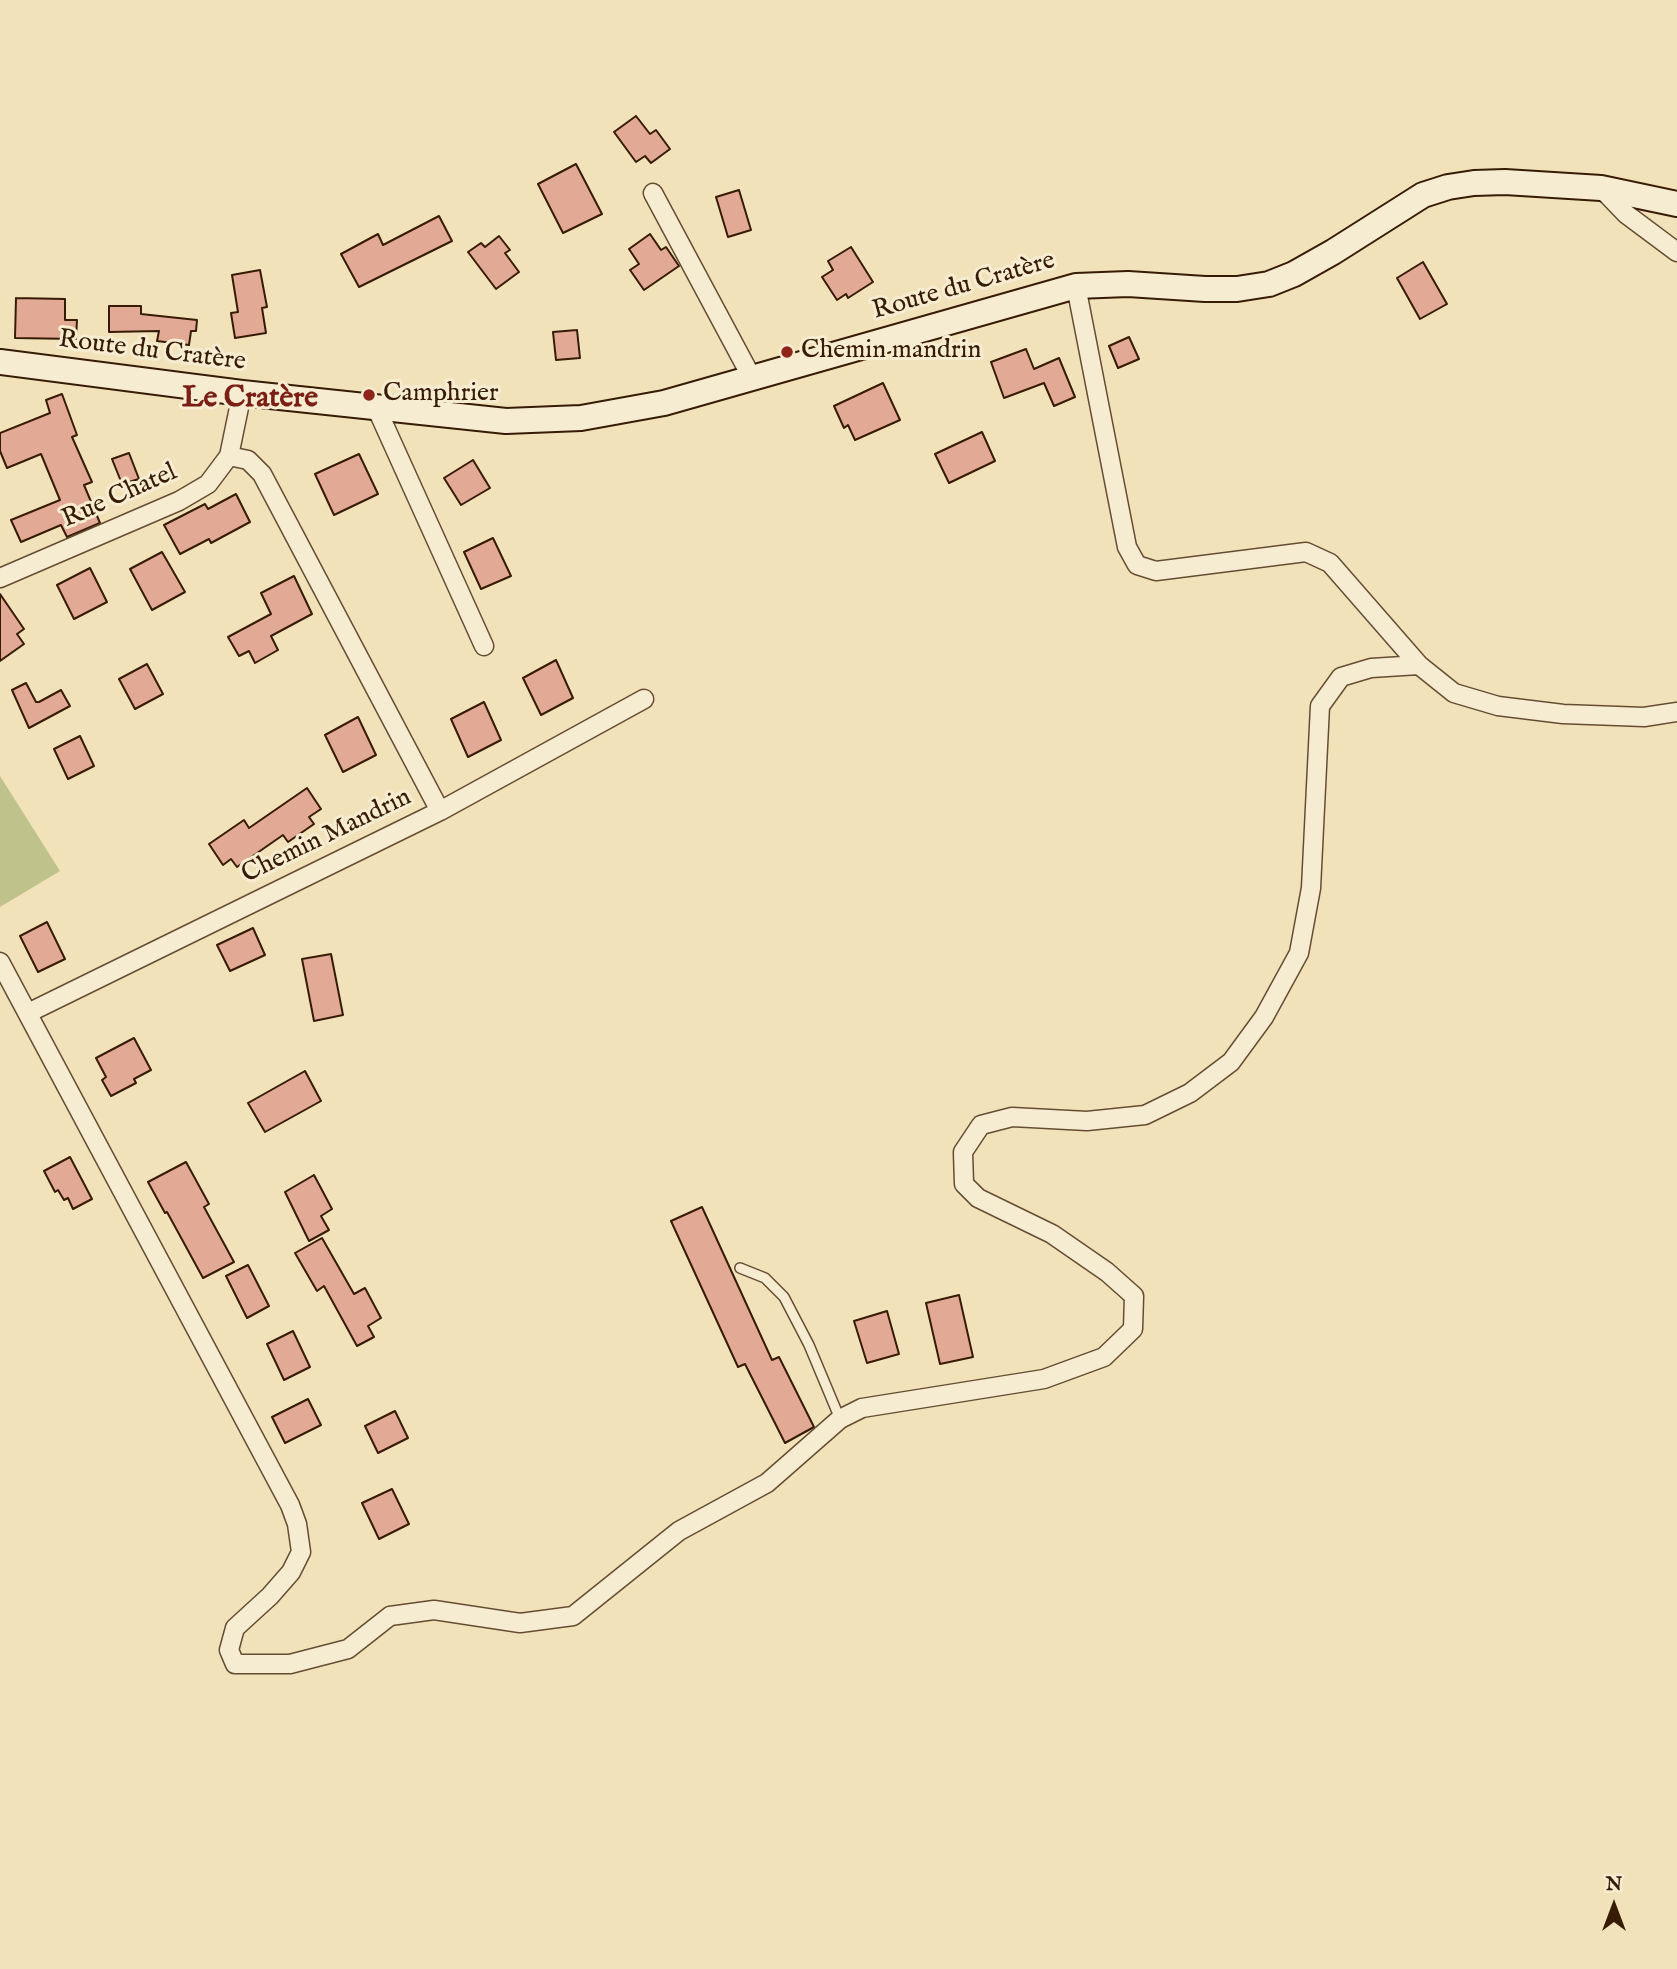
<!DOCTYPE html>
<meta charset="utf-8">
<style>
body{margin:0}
#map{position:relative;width:1677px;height:1969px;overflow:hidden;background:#f1e2ba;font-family:"IM FELL English",serif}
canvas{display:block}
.north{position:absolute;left:1579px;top:1871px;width:70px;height:70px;-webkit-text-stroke:5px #f6ecd2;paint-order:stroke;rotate:0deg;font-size:19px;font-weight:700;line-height:28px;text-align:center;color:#371b05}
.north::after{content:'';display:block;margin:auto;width:24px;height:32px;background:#371b05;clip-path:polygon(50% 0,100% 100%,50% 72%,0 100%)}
</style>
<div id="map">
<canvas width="1677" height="1969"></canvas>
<div class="north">N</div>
</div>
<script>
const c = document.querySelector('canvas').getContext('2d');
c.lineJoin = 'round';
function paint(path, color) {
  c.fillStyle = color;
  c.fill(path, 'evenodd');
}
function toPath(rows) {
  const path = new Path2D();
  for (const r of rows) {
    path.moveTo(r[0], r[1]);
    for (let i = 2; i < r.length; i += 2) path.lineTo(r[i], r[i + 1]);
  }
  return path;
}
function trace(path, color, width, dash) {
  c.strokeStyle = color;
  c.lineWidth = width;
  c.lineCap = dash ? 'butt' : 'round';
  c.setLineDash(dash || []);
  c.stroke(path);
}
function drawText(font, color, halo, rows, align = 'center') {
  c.font = font + ' "IM FELL English",serif';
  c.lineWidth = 6;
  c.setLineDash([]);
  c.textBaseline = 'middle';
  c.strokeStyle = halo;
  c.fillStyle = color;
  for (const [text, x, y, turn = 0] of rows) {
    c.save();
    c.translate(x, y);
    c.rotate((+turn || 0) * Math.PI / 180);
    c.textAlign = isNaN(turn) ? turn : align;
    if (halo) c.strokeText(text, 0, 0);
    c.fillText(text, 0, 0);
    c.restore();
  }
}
const green = toPath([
 [0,776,60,871,0,907]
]);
const building = toPath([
 [636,116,650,134,656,130,670,149,651,163,645,156,636,162,614,132,636,116],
 [576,164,602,214,563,233,538,184,576,164],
 [739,190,751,230,728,237,716,197,739,190],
 [439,216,452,241,359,287,341,254,378,234,383,245,439,216],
 [650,234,661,250,666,247,679,266,644,290,630,270,639,264,629,249,650,234],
 [499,236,510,250,505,253,519,272,496,289,468,252,481,243,485,247,499,236],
 [851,247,873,282,848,298,846,294,837,300,822,277,833,270,828,261,851,247],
 [1423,262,1447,304,1420,319,1397,278,1423,262],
 [260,270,267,307,262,308,266,333,235,338,231,313,238,312,232,275,260,270],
 [16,298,65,299,65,320,77,320,76,339,15,338,16,298],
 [109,306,141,306,141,314,197,320,196,331,191,331,189,345,157,341,159,331,109,332,109,306],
 [577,330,580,358,556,360,553,332,577,330],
 [1129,337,1139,359,1118,368,1109,346,1129,337],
 [1026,349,1034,369,1059,358,1075,397,1054,406,1044,383,1004,398,991,362,1026,349],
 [883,383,900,420,855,440,848,425,844,428,834,406,883,383],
 [62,394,77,435,72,437,92,482,84,485,100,523,67,537,61,525,21,542,11,520,60,500,41,454,7,468,0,451,0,433,50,413,46,400,62,394],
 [982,432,995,461,949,483,935,454,982,432],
 [129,453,139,479,122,484,112,459,129,453],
 [359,454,378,494,334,515,315,474,359,454],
 [473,460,490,488,461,505,444,478,473,460],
 [236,494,250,522,211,543,209,539,180,554,164,525,205,504,208,509,236,494],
 [493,538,511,576,481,589,464,552,493,538],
 [162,552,185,592,152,610,130,569,162,552],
 [90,568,107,602,74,619,57,585,90,568],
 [294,576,312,614,271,636,278,650,255,663,249,651,239,656,228,637,271,614,261,593,294,576],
 [0,594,24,629,17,634,24,644,0,661,0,594],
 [556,660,573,698,541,715,523,678,556,660],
 [147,664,163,694,135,709,119,679,147,664],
 [26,683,36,702,39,702,61,690,70,706,29,728,12,690,26,683],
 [484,702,501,740,468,757,451,719,484,702],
 [358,717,376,755,343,772,325,735,358,717],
 [80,736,94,766,68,779,54,749,80,736],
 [307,788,321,809,309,817,314,824,288,842,283,835,237,867,231,859,223,865,209,844,244,820,249,828,307,788],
 [47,922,65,959,38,972,20,936,47,922],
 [253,928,265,955,230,971,217,945,253,928],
 [331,954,343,1015,314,1021,302,959,331,954],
 [134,1038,151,1070,134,1079,136,1083,111,1096,102,1080,106,1077,96,1058,134,1038],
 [305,1071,321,1101,265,1132,248,1103,305,1071],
 [70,1157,92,1199,73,1209,68,1198,64,1200,58,1190,55,1192,44,1171,70,1157],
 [186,1162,209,1204,204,1207,234,1262,203,1278,167,1212,165,1213,148,1182,186,1162],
 [314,1175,332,1209,321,1216,329,1230,309,1241,285,1192,314,1175],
 [702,1207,772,1360,779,1357,814,1427,785,1443,745,1364,738,1367,671,1221,702,1207],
 [322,1238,354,1294,365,1288,381,1318,368,1326,374,1337,357,1346,324,1286,317,1291,295,1253,322,1238],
 [248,1265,269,1306,247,1318,226,1276,248,1265],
 [959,1295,973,1357,940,1364,926,1303,959,1295],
 [887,1311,899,1354,867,1363,854,1321,887,1311],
 [293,1331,310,1367,284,1380,267,1344,293,1331],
 [308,1399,321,1425,285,1443,272,1417,308,1399],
 [395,1411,408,1438,378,1453,365,1426,395,1411],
 [392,1489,409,1524,379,1539,362,1503,392,1489]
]);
const lane = toPath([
 [740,1268,765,1278,784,1297,809,1345,840,1419]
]);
const street = toPath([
 [1601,188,1626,214,1677,252],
 [653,193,752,378],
 [1076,286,1127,547,1137,565,1156,571,1306,552,1330,563,1419,665,1454,693,1498,706,1563,714,1644,717,1677,712],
 [376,407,484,646],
 [229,456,248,460,262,474,440,811],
 [0,578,179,501,208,484,229,456,242,393],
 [0,962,290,1505,297,1524,301,1552,291,1572,270,1596,235,1628,229,1650,235,1664,290,1664,348,1649,390,1616,434,1610,520,1623,573,1616,679,1531,767,1483,840,1419,862,1408,1044,1379,1104,1357,1133,1329,1134,1296,1107,1272,1052,1234,978,1198,964,1184,963,1152,981,1125,1012,1117,1087,1121,1145,1115,1190,1093,1231,1062,1264,1017,1299,953,1311,888,1320,706,1341,677,1371,668,1419,665],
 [28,1013,440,811,644,699]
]);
const secondary = toPath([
 [0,362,242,393,506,421,581,418,664,403,1076,286,1128,284,1205,289,1237,289,1269,284,1294,274,1333,252,1423,195,1448,187,1474,183,1505,182,1601,188,1677,204]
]);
const markers = [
 [787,352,7,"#8f2418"],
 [369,395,7,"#8f2418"]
];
const streetNames = [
 ["Route du Cratère",964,287,-16],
 ["Route du Cratère",152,352,7],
 ["Rue Chatel",120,497,-24],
 ["Chemin Mandrin",327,837,-26]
];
const poiNames = [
 ["Chemin mandrin",801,352],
 ["Camphrier",383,395]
];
const quarterNames = [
 ["Le Cratère",250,400]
];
paint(green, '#c0c28b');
paint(building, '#e2a995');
trace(building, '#371b05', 2);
trace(lane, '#664d32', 12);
trace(street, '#664d32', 21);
trace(secondary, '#371b05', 28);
trace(lane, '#f6ecd2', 9);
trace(street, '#f6ecd2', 18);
trace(secondary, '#f6ecd2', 24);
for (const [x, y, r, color] of markers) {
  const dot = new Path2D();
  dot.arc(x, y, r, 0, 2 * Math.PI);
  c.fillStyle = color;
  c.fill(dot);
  trace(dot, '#f6ecd2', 2.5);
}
drawText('26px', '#371b05', '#f6ecd2', streetNames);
drawText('26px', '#371b05', '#f6ecd2', poiNames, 'left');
drawText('bold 30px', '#7a1f14', '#f6ecd2', quarterNames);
</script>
